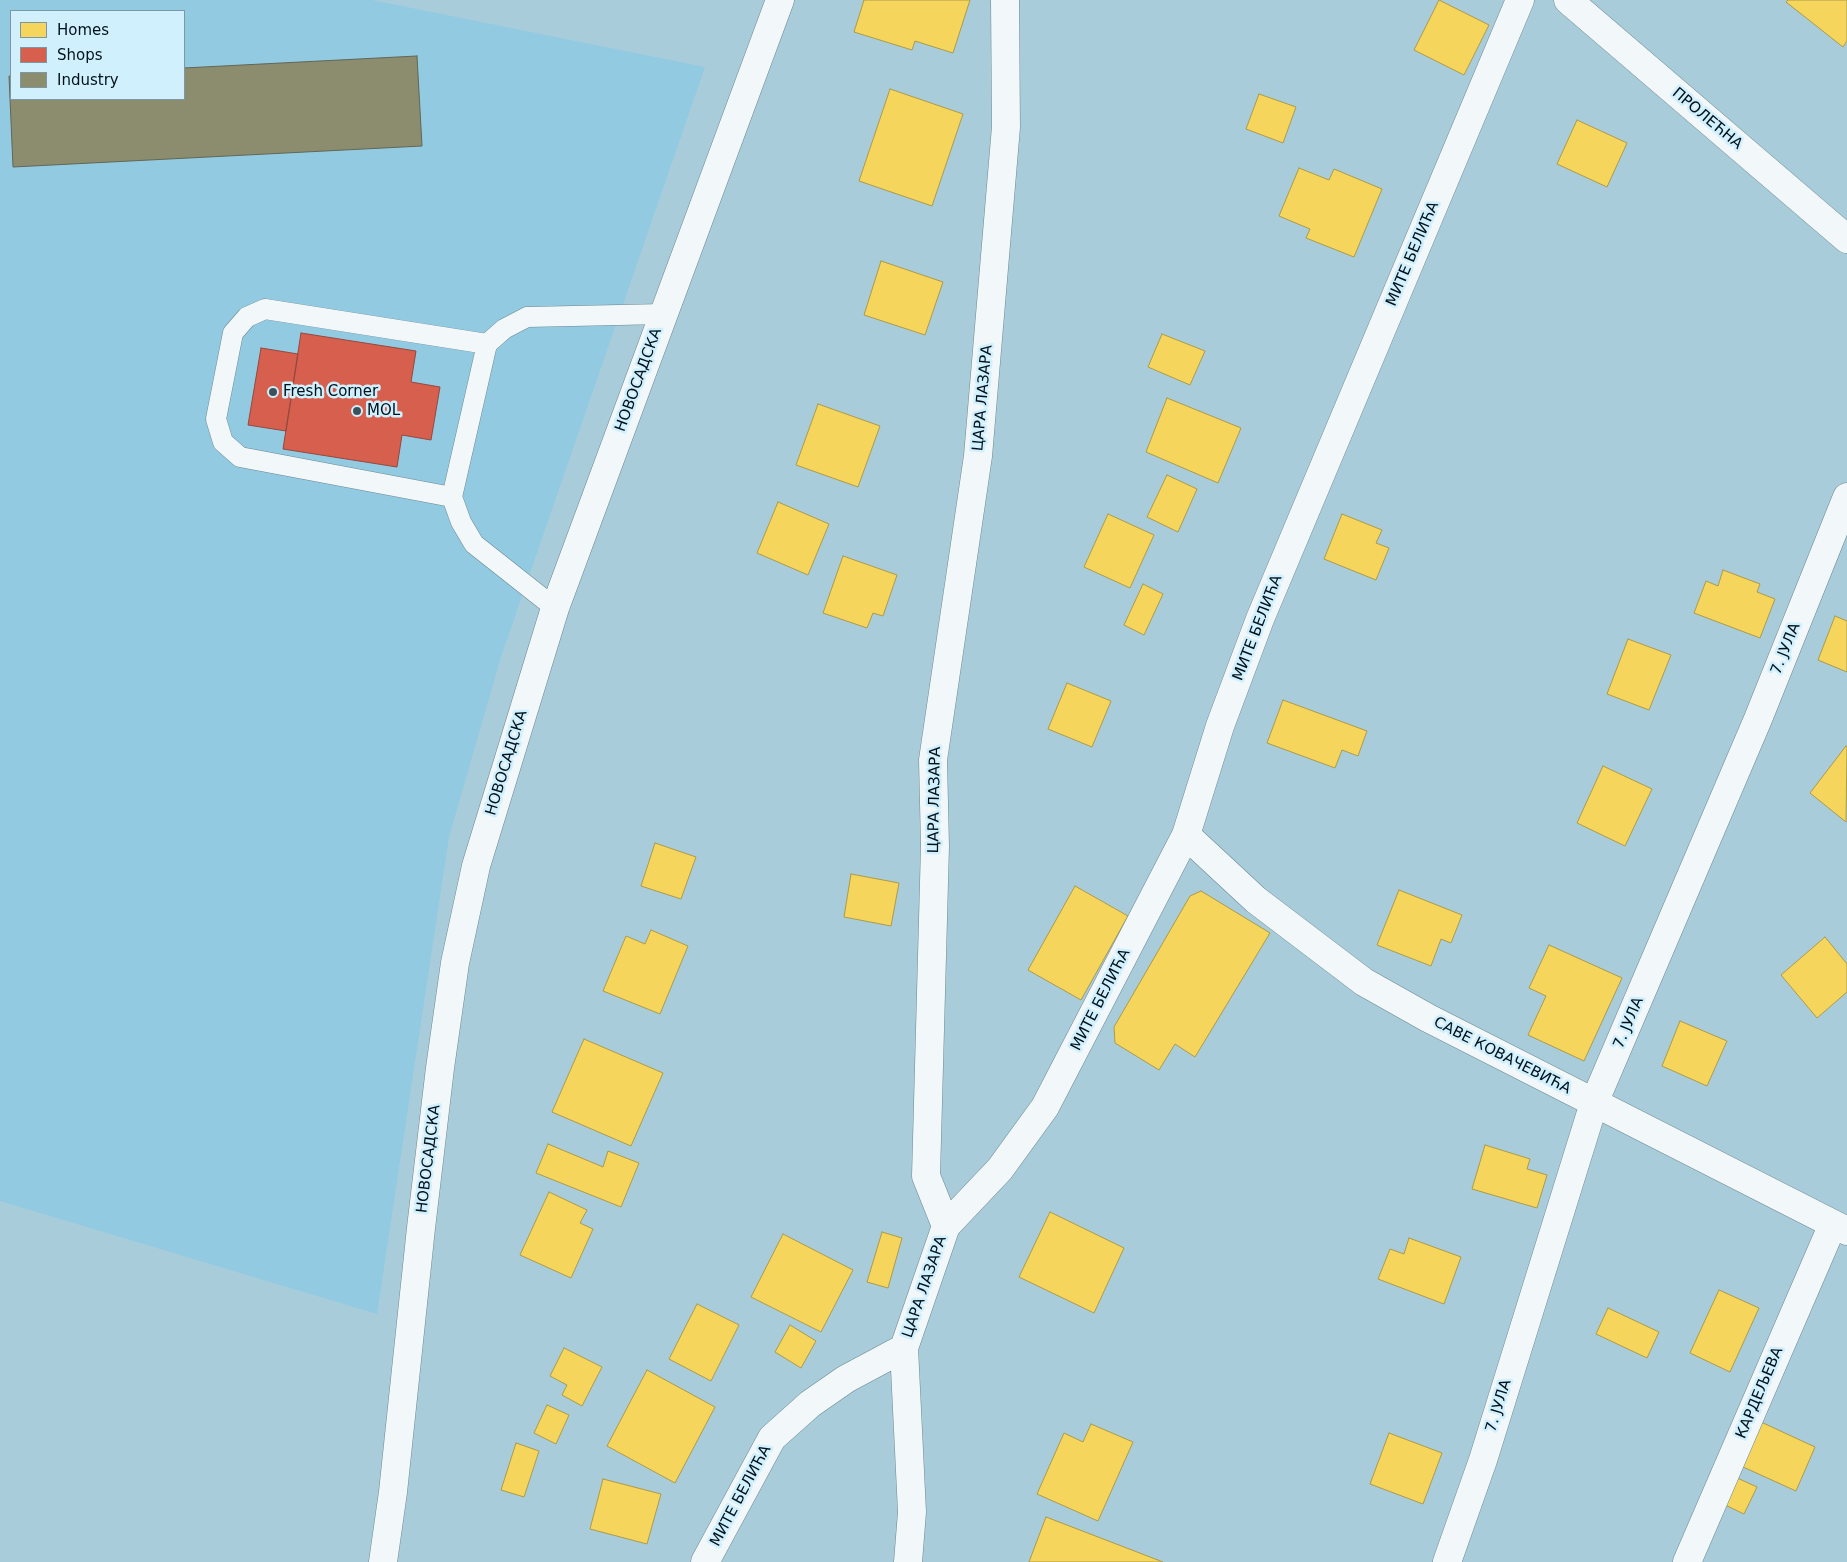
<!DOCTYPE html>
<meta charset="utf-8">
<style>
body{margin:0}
#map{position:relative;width:1847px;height:1562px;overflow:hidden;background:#a9ccda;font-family:"DejaVu Sans",sans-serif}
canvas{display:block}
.legend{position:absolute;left:10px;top:10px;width:175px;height:90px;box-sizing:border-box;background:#d1f0fe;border:1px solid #7d97a3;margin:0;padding:6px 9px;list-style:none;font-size:15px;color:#00111a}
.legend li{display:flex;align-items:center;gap:10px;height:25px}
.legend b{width:25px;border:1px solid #7d97a3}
</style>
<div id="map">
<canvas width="1847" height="1562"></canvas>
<ul class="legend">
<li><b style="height:14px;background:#f6d55c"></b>Homes</li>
<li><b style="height:14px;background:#d6604d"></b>Shops</li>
<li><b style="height:14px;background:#8c8c6e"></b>Industry</li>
</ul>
</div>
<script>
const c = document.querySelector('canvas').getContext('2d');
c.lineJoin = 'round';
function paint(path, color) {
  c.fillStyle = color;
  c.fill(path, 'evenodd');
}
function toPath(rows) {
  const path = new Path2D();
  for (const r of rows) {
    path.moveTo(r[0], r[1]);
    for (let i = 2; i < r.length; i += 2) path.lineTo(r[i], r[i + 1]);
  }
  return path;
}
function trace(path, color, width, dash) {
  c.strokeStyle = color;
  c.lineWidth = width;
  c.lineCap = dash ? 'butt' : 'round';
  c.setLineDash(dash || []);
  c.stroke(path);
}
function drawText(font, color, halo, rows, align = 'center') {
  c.font = font + ' "DejaVu Sans",sans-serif';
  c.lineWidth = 5;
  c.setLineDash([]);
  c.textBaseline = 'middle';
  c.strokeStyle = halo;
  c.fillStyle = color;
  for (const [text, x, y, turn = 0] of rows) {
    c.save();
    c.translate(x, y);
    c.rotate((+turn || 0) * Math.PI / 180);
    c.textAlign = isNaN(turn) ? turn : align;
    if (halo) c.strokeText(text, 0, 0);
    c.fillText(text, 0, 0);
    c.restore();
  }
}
const built = toPath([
 [0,0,372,0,705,67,501,657,449,837,377,1314,0,1201],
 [11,11,184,11,184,99,11,99]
]);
const homes = toPath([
 [864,0,970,0,953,53,915,41,912,50,854,32,864,0],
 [1439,0,1489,25,1464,75,1414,50,1439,0],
 [1788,0,1847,0,1847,41,1843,47,1786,2,1788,0],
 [890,89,963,114,932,206,859,181,890,89],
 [1259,94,1296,107,1283,143,1246,129,1259,94],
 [1577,120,1627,143,1607,187,1557,164,1577,120],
 [1299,168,1329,180,1334,169,1382,189,1354,257,1306,238,1310,229,1279,216,1299,168],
 [881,261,943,282,925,335,864,315,881,261],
 [1162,334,1205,351,1190,385,1148,367,1162,334],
 [1167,398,1241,428,1218,483,1146,452,1167,398],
 [818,404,880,426,858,487,796,465,818,404],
 [1167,475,1197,489,1178,532,1147,517,1167,475],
 [778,502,829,524,808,575,757,553,778,502],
 [1108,514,1154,535,1130,588,1084,567,1108,514],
 [1342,514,1382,530,1376,543,1389,548,1376,580,1324,559,1342,514],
 [843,556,897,575,883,616,873,613,867,628,823,613,843,556],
 [1723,570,1760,584,1757,592,1775,599,1760,638,1694,613,1706,581,1718,586,1723,570],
 [1143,584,1163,594,1144,635,1124,625,1143,584],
 [1835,616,1847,621,1847,672,1818,660,1835,616],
 [1628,639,1671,655,1649,710,1607,694,1628,639],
 [1067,683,1111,701,1092,747,1048,729,1067,683],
 [1283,700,1367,731,1358,756,1342,750,1335,768,1267,743,1283,700],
 [1846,746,1847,747,1846,822,1810,793,1846,746],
 [1603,766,1652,789,1625,846,1577,823,1603,766],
 [655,843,696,857,681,899,641,886,655,843],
 [851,874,899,883,891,926,844,917,851,874],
 [1075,886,1128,916,1081,1000,1028,970,1075,886],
 [1399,890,1462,915,1451,943,1441,939,1431,966,1377,945,1399,890],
 [1201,891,1270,933,1195,1057,1175,1044,1159,1070,1115,1043,1114,1027,1190,896,1201,891],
 [651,930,688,946,660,1014,603,991,626,936,645,944,651,930],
 [1825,937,1847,964,1847,992,1817,1018,1781,975,1825,937],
 [1549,945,1622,978,1584,1061,1528,1035,1546,996,1529,988,1549,945],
 [1680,1021,1727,1041,1707,1086,1662,1066,1680,1021],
 [584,1039,663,1073,631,1146,552,1112,584,1039],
 [548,1144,603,1167,608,1151,639,1163,621,1207,536,1173,548,1144],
 [1485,1145,1530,1159,1527,1169,1547,1175,1537,1208,1472,1189,1485,1145],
 [549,1192,587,1210,580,1223,593,1229,571,1278,520,1255,549,1192],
 [1050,1212,1124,1248,1094,1313,1019,1277,1050,1212],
 [882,1232,902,1238,888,1288,867,1282,882,1232],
 [783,1234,853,1270,821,1332,751,1297,783,1234],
 [1409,1238,1461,1257,1444,1304,1378,1279,1390,1249,1404,1254,1409,1238],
 [1719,1290,1759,1308,1730,1372,1690,1353,1719,1290],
 [697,1304,739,1325,711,1381,669,1359,697,1304],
 [1608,1308,1659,1332,1647,1358,1596,1334,1608,1308],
 [790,1325,816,1341,801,1368,775,1352,790,1325],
 [564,1348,602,1367,582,1406,562,1395,567,1385,550,1376,564,1348],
 [647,1370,715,1407,675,1483,607,1446,647,1370],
 [547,1405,569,1415,556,1444,534,1433,547,1405],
 [1761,1422,1815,1447,1796,1491,1741,1466,1761,1422],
 [1091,1424,1133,1442,1098,1521,1037,1494,1064,1433,1083,1442,1091,1424],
 [1389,1433,1442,1453,1423,1504,1370,1484,1389,1433],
 [516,1443,539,1451,524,1497,501,1490,516,1443],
 [1735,1477,1757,1487,1744,1514,1723,1504,1735,1477],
 [603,1479,661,1494,647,1544,590,1529,603,1479],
 [1046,1517,1163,1562,1029,1562,1046,1517]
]);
const shops = toPath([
 [301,333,416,351,411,382,440,387,431,440,402,435,397,467,283,449,301,333],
 [261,348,298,354,286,431,248,425,261,348]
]);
const industry = toPath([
 [417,56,422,146,13,167,9,76,11,76,11,99,184,99,184,68,417,56]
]);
const lane = toPath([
 [452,497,240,457,223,442,216,419,233,333,247,317,265,309,487,344],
 [555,608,474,544,461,522,452,497,487,344,504,329,527,317,664,314]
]);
const street = toPath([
 [1568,0,1847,239],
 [1186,835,1256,900,1364,982,1428,1018,1847,1231],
 [946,1226,1000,1169,1045,1107,1186,835,1220,726,1260,619,1520,0],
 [705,1562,772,1438,810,1404,846,1379,904,1348],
 [908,1562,912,1512,904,1348,946,1226,926,1176,935,846,933,760,978,456,1006,127,1005,0],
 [1447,1562,1483,1460,1594,1103,1758,719,1847,497],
 [1687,1562,1833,1224]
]);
const secondary = toPath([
 [383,1562,393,1492,421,1228,440,1068,455,963,476,866,555,608,780,0]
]);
const markers = [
 [273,392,5,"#3b525d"],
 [357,411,5,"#3b525d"]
];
const streetNames = [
 ["ПРОЛЕЋНА",1707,119,40],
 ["МИТЕ БЕЛИЋА",1413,254,-67],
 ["НОВОСАДСКА",639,380,-70],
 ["ЦАРА ЛАЗАРА",983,398,-85],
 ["МИТЕ БЕЛИЋА",1258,628,-69],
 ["7. ЈУЛА",1786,649,-68],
 ["НОВОСАДСКА",507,763,-73],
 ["ЦАРА ЛАЗАРА",935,800,-89],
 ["МИТЕ БЕЛИЋА",1101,1000,-63],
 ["7. ЈУЛА",1629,1023,-67],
 ["САВЕ КОВАЧЕВИЋА",1502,1056,27],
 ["НОВОСАДСКА",429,1159,-83],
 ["ЦАРА ЛАЗАРА",925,1287,-71],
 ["КАРДЕЉЕВА",1760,1393,-67],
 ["7. ЈУЛА",1499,1406,-73],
 ["МИТЕ БЕЛИЋА",741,1496,-62]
];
const poiNames = [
 ["Fresh Corner",283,392],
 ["MOL",367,411]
];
paint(built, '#92cae2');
paint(homes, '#f6d55c');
trace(homes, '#ac9a48', 1);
paint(shops, '#d6604d');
trace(shops, '#96483e', 1);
paint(industry, '#8c8c6e');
trace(industry, '#626755', 1);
trace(lane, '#6b8892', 21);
trace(street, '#6b8892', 29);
trace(secondary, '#6b8892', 29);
trace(lane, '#f2f7f9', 20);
trace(street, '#f2f7f9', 28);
trace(secondary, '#f2f7f9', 28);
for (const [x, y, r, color] of markers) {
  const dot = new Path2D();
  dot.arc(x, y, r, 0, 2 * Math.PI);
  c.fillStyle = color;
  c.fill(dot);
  trace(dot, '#d1f0fe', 2);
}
drawText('15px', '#00111a', '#d1f0fe', streetNames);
drawText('15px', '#00111a', '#d1f0fe', poiNames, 'left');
</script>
